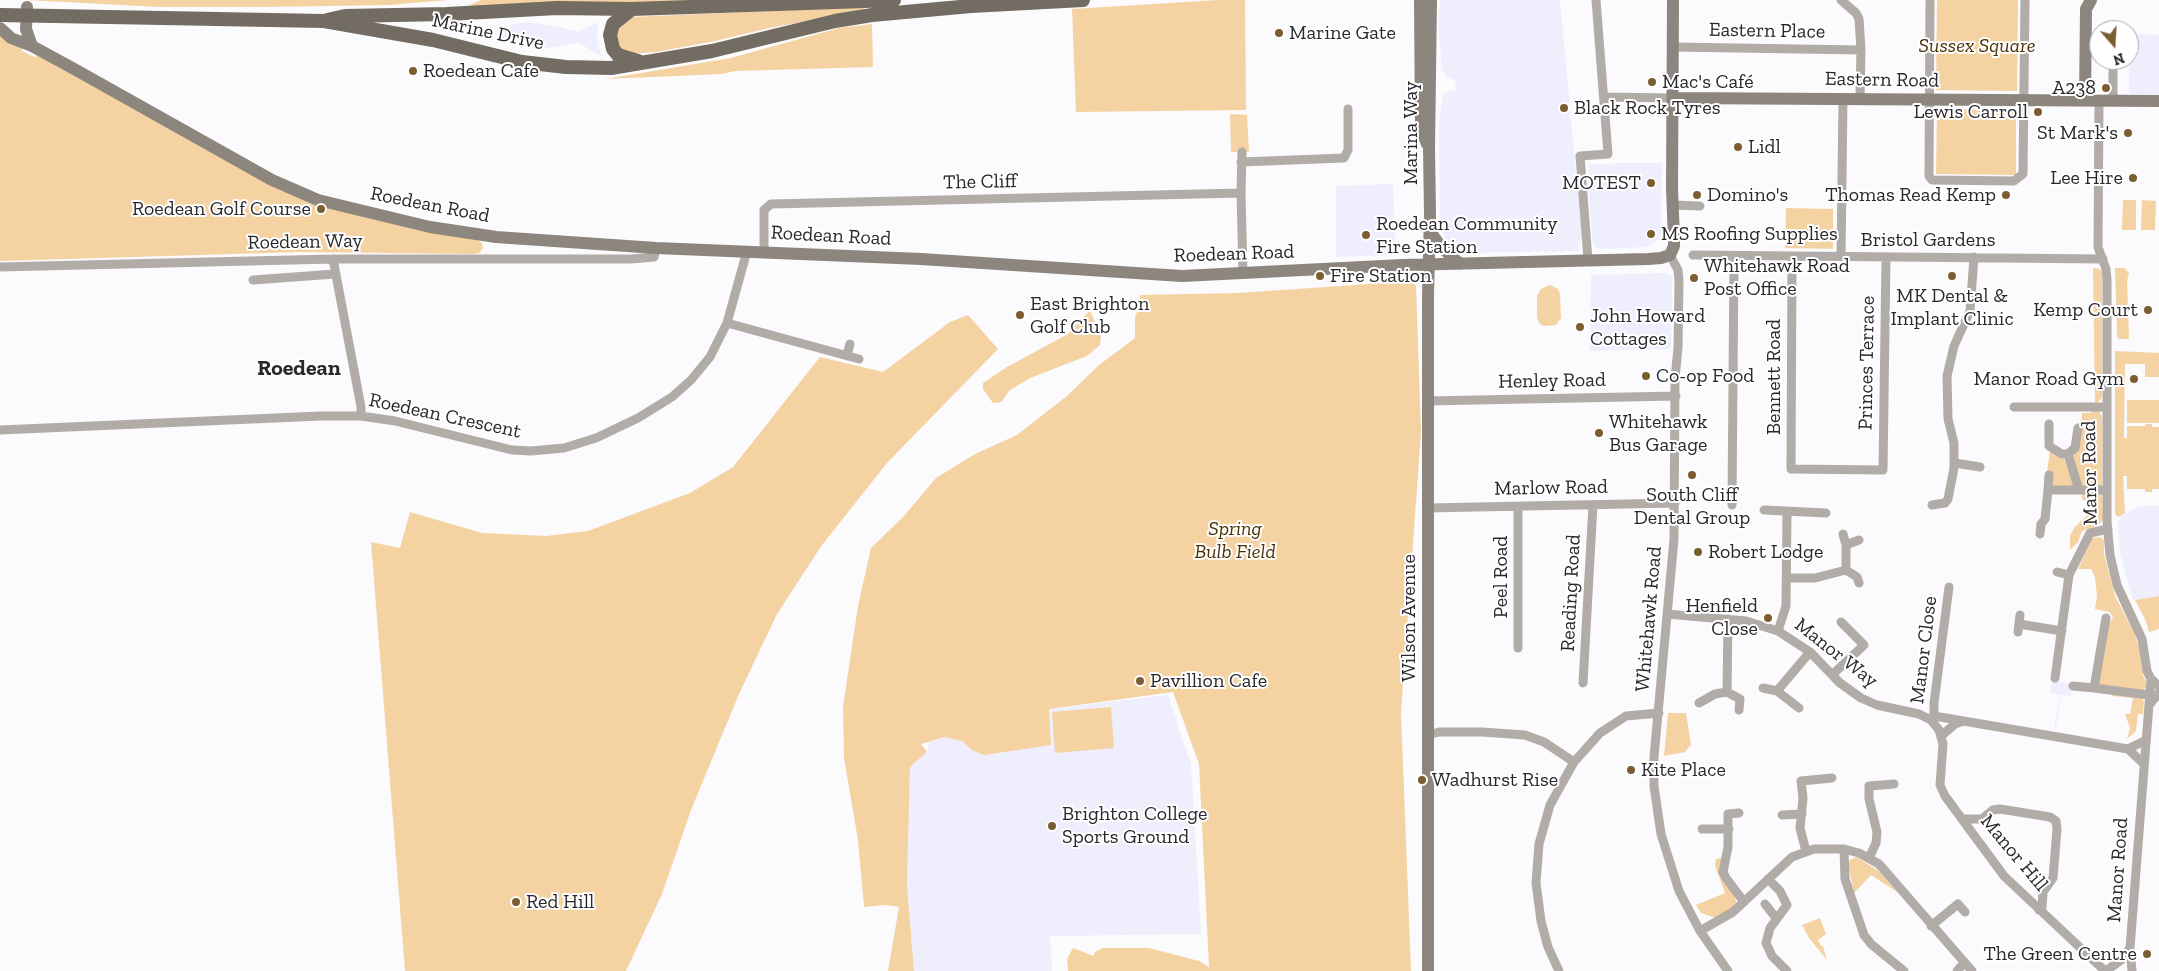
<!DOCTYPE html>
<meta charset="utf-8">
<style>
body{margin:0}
#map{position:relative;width:2159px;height:971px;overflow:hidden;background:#fbfafd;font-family:"Zilla Slab",serif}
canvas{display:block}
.north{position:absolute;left:2089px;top:20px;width:50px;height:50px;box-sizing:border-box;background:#fff;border:1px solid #a9a9ab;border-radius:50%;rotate:161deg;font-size:14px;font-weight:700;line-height:20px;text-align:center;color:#28282d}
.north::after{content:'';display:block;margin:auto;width:18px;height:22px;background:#7b5d31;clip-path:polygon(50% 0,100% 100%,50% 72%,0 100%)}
</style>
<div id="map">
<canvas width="2159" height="971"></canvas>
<div class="north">N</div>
</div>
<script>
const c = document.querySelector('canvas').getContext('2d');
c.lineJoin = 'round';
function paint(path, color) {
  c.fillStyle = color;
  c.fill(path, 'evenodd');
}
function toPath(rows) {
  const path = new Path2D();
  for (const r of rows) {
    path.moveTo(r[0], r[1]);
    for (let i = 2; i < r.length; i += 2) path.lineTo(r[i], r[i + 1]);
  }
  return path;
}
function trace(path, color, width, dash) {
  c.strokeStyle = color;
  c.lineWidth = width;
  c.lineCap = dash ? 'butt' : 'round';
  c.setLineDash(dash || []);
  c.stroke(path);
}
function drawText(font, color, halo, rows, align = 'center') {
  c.font = font + ' "Zilla Slab",serif';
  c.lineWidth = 4;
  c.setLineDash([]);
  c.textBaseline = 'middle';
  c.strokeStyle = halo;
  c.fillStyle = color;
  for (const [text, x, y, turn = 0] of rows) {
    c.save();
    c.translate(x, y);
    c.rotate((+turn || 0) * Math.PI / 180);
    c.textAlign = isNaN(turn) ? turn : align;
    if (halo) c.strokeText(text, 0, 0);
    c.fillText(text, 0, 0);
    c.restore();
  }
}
const built = toPath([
 [1440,0,1560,0,1582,236,1578,251,1466,253,1455,250,1446,242,1440,220,1439,125,1443,95,1446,92,1456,90,1455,80,1446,76,1442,69,1438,24],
 [522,22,551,25,578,32,598,22,597,39,601,56,579,43,547,48,520,47,498,36,498,33,512,25],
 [2129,34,2159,35,2159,95,2129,94],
 [1615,163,1662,163,1661,233,1658,239,1647,247,1602,249,1597,248,1593,244,1588,186,1589,164,1614,165],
 [1393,184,1396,255,1336,257,1336,186],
 [1661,273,1667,273,1672,277,1671,349,1590,351,1591,275],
 [2139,506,2159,506,2159,596,2133,600,2120,552,2118,526,2120,516],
 [2052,680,2073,684,2071,696,2061,695,2056,728,2054,728,2060,695,2050,693],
 [1168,695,1180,733,1191,763,1201,934,1050,936,1052,971,914,971,907,885,910,766,927,752,930,741,944,737,963,741,972,750,1051,745,1049,709]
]);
const green = toPath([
 [27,0,448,0,389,5,263,7,159,7],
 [481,0,819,0,471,7,470,5],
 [1218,0,1245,0,1246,110,1076,112,1072,9],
 [1937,0,2018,0,2017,91,1936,90],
 [863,7,864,11,769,28,715,41,656,52,627,54,615,43,616,26,631,17],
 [872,24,873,67,735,71,722,74,605,79,731,58,839,28],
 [0,36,22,48,22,51,34,57,39,56,282,191,475,239,482,243,483,248,479,253,473,254,300,252,0,261],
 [1937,109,2016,110,2016,175,1936,174],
 [1230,114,1247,115,1249,152,1231,152],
 [2123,200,2136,200,2136,230,2122,230],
 [2142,200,2156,201,2155,230,2141,230],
 [1786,208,1833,209,1833,249,1785,248],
 [2093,268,2100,269,2102,273,2102,398,2095,405],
 [2115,268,2124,268,2129,273,2127,281,2129,339,2119,339,2117,336],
 [1414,281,1416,287,1421,432,1401,712,1411,971,1068,971,1067,959,1073,948,1093,956,1096,951,1103,948,1149,948,1199,961,1209,967,1199,764,1173,692,1049,709,1051,745,984,755,972,750,962,741,944,737,921,744,927,752,910,767,907,885,914,971,888,971,899,907,885,905,864,907,858,840,844,758,843,707,858,606,871,548,904,516,936,478,975,454,1017,435,1067,396,1099,365,1135,338,1135,318,1140,303,1140,295,1238,293],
 [1550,285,1558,289,1560,294,1561,318,1556,325,1544,326,1540,324,1537,318,1537,296,1541,289],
 [1090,310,1101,337,1100,345,1087,356,1030,378,1010,390,1001,402,993,403,983,389,983,383,1007,367,1068,334],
 [968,315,998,349,887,463,822,545,777,614,739,694,691,810,662,894,626,971,405,971,371,542,400,548,410,512,482,533,546,536,588,531,690,493,733,467,820,357,883,372,950,322],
 [2115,351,2159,353,2159,377,2145,377,2145,364,2125,364,2124,438,2127,438,2127,426,2145,426,2146,424,2152,424,2152,427,2159,427,2159,489,2152,489,2152,492,2145,492,2145,489,2127,489,2127,476,2123,476,2125,513,2118,517,2115,514],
 [2127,400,2159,400,2159,423,2127,423],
 [2092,410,2099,411,2102,417,2102,484,2101,486,2083,487,2080,482,2073,458,2081,439,2082,413,2091,413],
 [2050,451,2065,460,2076,486,2054,486,2052,485,2047,472],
 [2082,492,2102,494,2103,519,2099,525,2082,531,2078,542,2070,550,2070,536,2074,528,2088,514,2089,503,2082,499],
 [2101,537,2104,540,2104,554,2115,596,2134,632,2139,647,2143,676,2148,684,2144,690,2139,692,2098,686,2109,624,2113,617,2109,612,2095,609,2097,596,2095,577,2091,569,2078,569,2092,538],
 [2159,596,2159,629,2149,632,2145,619,2135,600],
 [2113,693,2142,698,2144,702,2143,714,2138,714,2136,731,2127,739,2130,728,2125,714,2130,714,2133,698,2112,696],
 [1111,707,1114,748,1055,753,1052,712],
 [1668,713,1686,713,1691,745,1685,752,1664,756],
 [1856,857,1879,871,1897,892,1871,875,1854,893,1848,864,1850,860],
 [1722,858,1737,904,1729,912,1716,918,1701,913,1696,905,1725,893,1715,866,1716,859],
 [1820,918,1826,934,1818,940,1821,946,1823,946,1827,960,1809,938,1802,925]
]);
const street = toPath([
 [1841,0,1856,13,1859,19,1861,50,1860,98],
 [1930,0,1929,176,1932,180,2014,181,2023,174,2025,0],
 [1673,47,1861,50],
 [2113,60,2113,94,2115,101],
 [1604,97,1673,98],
 [2099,101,2098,247,2106,269,2107,280,2107,522,2110,555,2117,585,2142,639,2147,671,2151,679,2159,686],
 [1242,152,1241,193,1243,273],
 [1241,162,1344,158,1348,150,1348,109],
 [1672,205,1700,206],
 [764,251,764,210,771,204,1241,193],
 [1670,255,1678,270,1679,281,1678,348,1675,378,1674,539,1654,757,1654,786,1661,834,1679,891,1700,931,1728,971],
 [1693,255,2103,259],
 [1792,256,1791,469,1883,470,1886,257],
 [1841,257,1843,98],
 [333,259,361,407,361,416],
 [1588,260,1580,156,1608,154,1596,0],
 [0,267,333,259,631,259,654,257,656,248],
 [253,280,335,274],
 [727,323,859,359],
 [847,355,850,344],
 [1428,401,1676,396],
 [2014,407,2107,407],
 [2049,424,2049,446,2062,454,2068,454,2079,490],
 [0,430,321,416,361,416,395,421,512,450,531,451,564,448,596,438,638,418,672,397,691,380,710,357,727,323,747,251],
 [2068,454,2075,448,2078,428],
 [1955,463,1980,467],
 [2048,490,2049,475],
 [1732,505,1734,256],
 [1932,505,1945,503,1948,499,1954,468,1954,443,1948,419,1947,376,1954,346,1970,311,1974,257],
 [1428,508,1675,503],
 [1764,510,1826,513],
 [1843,534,1846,545],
 [2040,534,2041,524,2045,519,2048,490,2107,490],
 [1846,570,1857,577,1859,583],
 [2057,572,2069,575],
 [1787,578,1815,578,1846,570,1846,545,1859,540],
 [1667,614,1746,621,1778,631,1810,652,1840,683,1861,698,1877,705,1919,714,1931,720,1939,730,1943,744,1940,785,1945,796,2004,876,2105,971],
 [2106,618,2094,688,2149,695],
 [1728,619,1727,692,1740,699,1739,710],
 [2019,624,2062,631],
 [1778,631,1786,606,1787,513],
 [2018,632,2020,615],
 [1518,648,1518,507],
 [1832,675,1864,645,1841,622],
 [2055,678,2069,575,2090,533,2108,529],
 [1583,683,1593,505],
 [2073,686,2094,688],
 [1763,688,1777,691],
 [1699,703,1715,694,1727,692],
 [2149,705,2159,693],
 [1799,708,1777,691,1810,652],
 [1934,716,1934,703,1949,587],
 [1931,720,1934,716,2128,749,2146,740],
 [1428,735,1439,732,1482,732,1525,735,1544,742,1574,762],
 [1941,736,1955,724,1964,721],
 [2128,749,2144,764],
 [1739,813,1728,814,1728,847,1723,872,1726,878,1744,902],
 [1782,815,1802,814],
 [1963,819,1982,819,1993,810,2000,809,2050,817,2056,821,2057,829,2053,878,2043,892,2042,908,2039,910],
 [1702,829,1729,829],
 [1844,849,1845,879,1864,935,1871,944,1904,971],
 [1806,851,1800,828,1803,798,1801,781,1832,778],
 [1869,858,1876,843,1877,832,1869,799,1869,786,1894,784],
 [1768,879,1780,891,1787,905,1770,928,1766,943,1772,956,1787,971],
 [1765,904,1776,918],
 [1931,926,1958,904,1965,912],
 [1700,931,1733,912,1792,857,1814,849,1844,849,1859,853,1879,864,1972,971],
 [1559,971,1548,947,1541,921,1536,883,1539,844,1550,805,1574,762,1600,733,1626,716,1659,713],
 [1957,971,1964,963],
 [2106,971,2121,960,2130,948],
 [2132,971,2130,948,2151,679]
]);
const secondary = toPath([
 [1420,0,1421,130,1427,144],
 [27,7,26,29,32,46],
 [0,28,11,38,32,46,76,70,272,180,318,200,430,227,496,237,656,248,921,259,1182,276,1403,265,1648,259,1661,258,1670,255,1674,246,1674,239,1672,188,1673,0],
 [1673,98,2159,101],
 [2085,101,2086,9,2091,0],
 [1429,230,1442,248,1460,264],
 [1428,971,1428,295,1430,213,1429,149,1431,0]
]);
const primary = toPath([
 [632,9,613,24,610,35,613,49,618,55,638,61],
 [0,15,324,21,433,40,522,62,566,67,611,68,712,51,835,21,872,15,971,6,1083,0],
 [327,20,345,16,447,14,557,8,632,9,894,0]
]);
const markers = [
 [1279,33,5,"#7b5d31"],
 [413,71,5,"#7b5d31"],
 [1652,82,5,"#7b5d31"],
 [2106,88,5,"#7b5d31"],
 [1564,108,5,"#7b5d31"],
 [2038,112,5,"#7b5d31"],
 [2128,133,5,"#7b5d31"],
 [1738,147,5,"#7b5d31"],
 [2133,178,5,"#7b5d31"],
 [1651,183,5,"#7b5d31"],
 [1697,195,5,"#7b5d31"],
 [2006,195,5,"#7b5d31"],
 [321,209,5,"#7b5d31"],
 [1651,234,5,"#7b5d31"],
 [1366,235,5,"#7b5d31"],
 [1320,276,5,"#7b5d31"],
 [1952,276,5,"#7b5d31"],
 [1694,278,5,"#7b5d31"],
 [2148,310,5,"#7b5d31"],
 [1020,315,5,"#7b5d31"],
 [1580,327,5,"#7b5d31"],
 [1646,376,5,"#7b5d31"],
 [2134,379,5,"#7b5d31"],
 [1599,433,5,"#7b5d31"],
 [1692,475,5,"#7b5d31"],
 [1698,552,5,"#7b5d31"],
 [1768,618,5,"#7b5d31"],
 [1140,681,5,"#7b5d31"],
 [1631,770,5,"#7b5d31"],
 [1422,780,5,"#7b5d31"],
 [1052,826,5,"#7b5d31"],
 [516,902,5,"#7b5d31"],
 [2147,954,5,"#7b5d31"]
];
const streetNames = [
 ["Eastern Place",1767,31,1],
 ["Marine Drive",488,32,12],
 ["Eastern Road",1882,80,1],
 ["Marina Way",1411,133,-90],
 ["The Cliff",980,182,-1],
 ["Roedean Road",430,205,11],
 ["Roedean Road",831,236,3],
 ["Bristol Gardens",1928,240],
 ["Roedean Way",305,242,-1],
 ["Roedean Road",1234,254,-2],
 ["Princes Terrace",1867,363,-89],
 ["Bennett Road",1774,377,-90],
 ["Henley Road",1552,381,-1],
 ["Roedean Crescent",445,416,12],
 ["Manor Road",2090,473,-91],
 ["Marlow Road",1551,488,-1],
 ["Peel Road",1501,577,-90],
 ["Reading Road",1571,593,-87],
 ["Wilson Avenue",1409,618,-90],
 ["Whitehawk Road",1649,619,-85],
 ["Manor Close",1924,650,-83],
 ["Manor Way",1836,653,38],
 ["Manor Hill",2014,853,50],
 ["Manor Road",2118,870,-86]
];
const poiNames = [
 ["Marine Gate",1289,33],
 ["Roedean Cafe",423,71],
 ["Mac's Café",1662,82],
 ["A238",2096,88,"right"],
 ["Black Rock Tyres",1574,108],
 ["Lewis Carroll",2028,112,"right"],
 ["St Mark's",2118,133,"right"],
 ["Lidl",1748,147],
 ["Lee Hire",2123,178,"right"],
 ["MOTEST",1641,183,"right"],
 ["Domino's",1707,195],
 ["Thomas Read Kemp",1996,195,"right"],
 ["Roedean Golf Course",311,209,"right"],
 ["Roedean Community",1376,224],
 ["Fire Station",1376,247],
 ["MS Roofing Supplies",1661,234],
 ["Whitehawk Road",1704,266],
 ["Post Office",1704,289],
 ["Fire Station",1330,276],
 ["MK Dental &",1952,296,"center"],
 ["Implant Clinic",1952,319,"center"],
 ["East Brighton",1030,304],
 ["Golf Club",1030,327],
 ["Kemp Court",2138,310,"right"],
 ["John Howard",1590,316],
 ["Cottages",1590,339],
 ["Co-op Food",1656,376],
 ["Manor Road Gym",2124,379,"right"],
 ["Whitehawk",1609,422],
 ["Bus Garage",1609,445],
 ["South Cliff",1692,495,"center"],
 ["Dental Group",1692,518,"center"],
 ["Robert Lodge",1708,552],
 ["Henfield",1758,606,"right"],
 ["Close",1758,629,"right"],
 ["Pavillion Cafe",1150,681],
 ["Kite Place",1641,770],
 ["Wadhurst Rise",1432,780],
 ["Brighton College",1062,814],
 ["Sports Ground",1062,837],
 ["Red Hill",526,902],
 ["The Green Centre",2137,954,"right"]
];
const parkNames = [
 ["Sussex Square",1977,46],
 ["Spring",1235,529],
 ["Bulb Field",1235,552]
];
const quarterNames = [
 ["Roedean",299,369]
];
paint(built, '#efeefc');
paint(green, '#f5d2a2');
trace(street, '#b1aca7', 9);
trace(secondary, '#8d867e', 12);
trace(primary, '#736c62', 14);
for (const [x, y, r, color] of markers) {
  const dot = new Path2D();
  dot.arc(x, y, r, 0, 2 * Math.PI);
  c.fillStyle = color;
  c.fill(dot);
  trace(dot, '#fff', 2);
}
drawText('20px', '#28282d', '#fff', streetNames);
drawText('20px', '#28282d', '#fff', poiNames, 'left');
drawText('italic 20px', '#4a3003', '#fff', parkNames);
drawText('bold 22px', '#28282d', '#fff', quarterNames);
</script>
